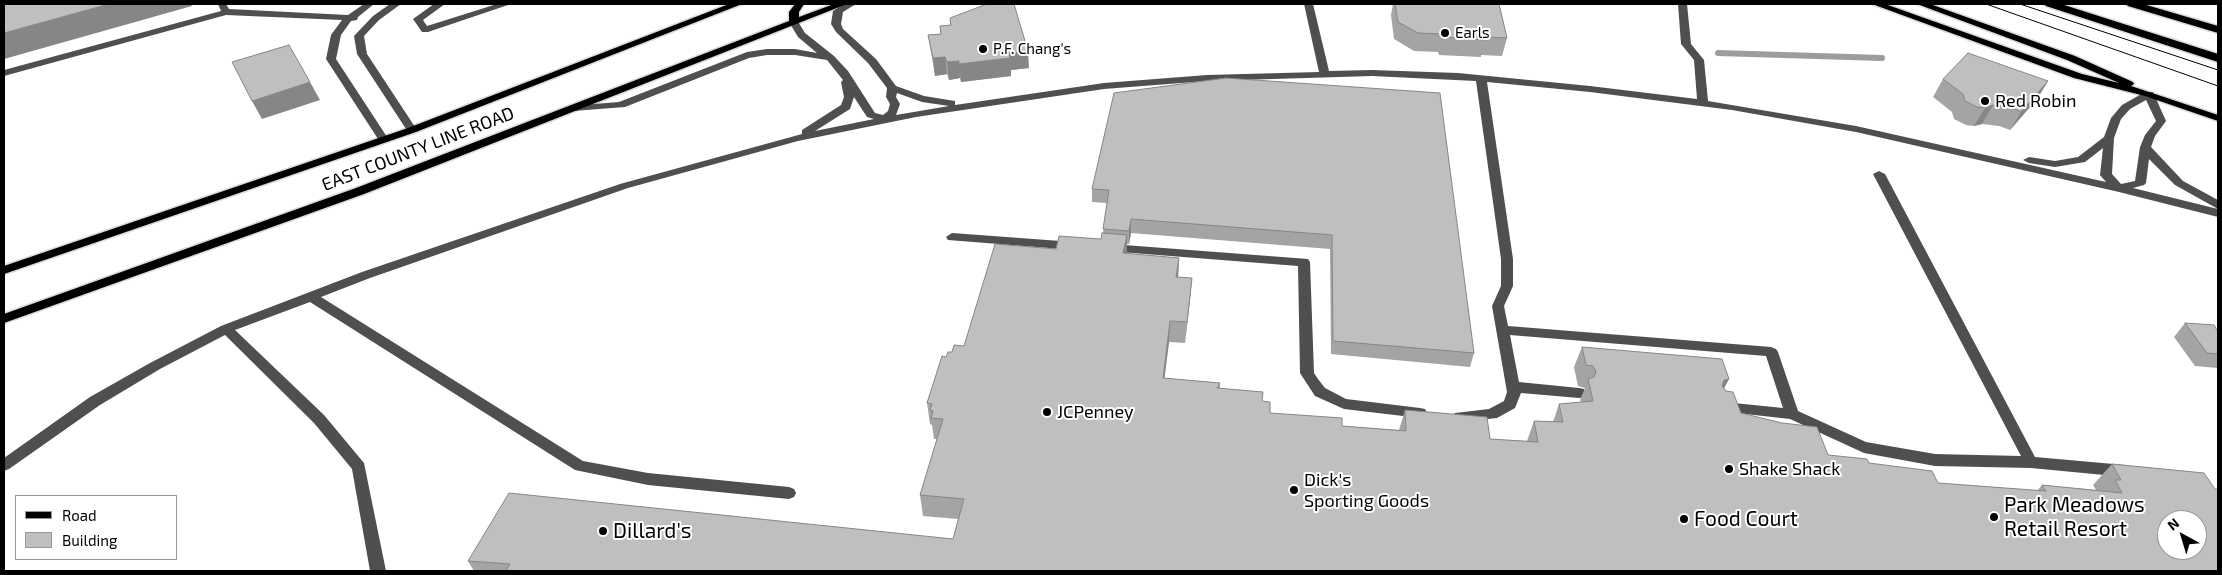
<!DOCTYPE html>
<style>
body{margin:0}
#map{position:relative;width:2222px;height:575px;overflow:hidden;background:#fff;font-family:"Exo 2",sans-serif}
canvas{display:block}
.frame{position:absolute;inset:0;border:5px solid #000;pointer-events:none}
.legend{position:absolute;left:15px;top:495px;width:162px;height:65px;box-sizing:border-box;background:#fff;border:1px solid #999;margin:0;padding:6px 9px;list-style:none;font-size:15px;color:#000}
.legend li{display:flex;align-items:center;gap:10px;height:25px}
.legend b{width:25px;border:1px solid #999}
.north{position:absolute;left:2157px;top:510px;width:50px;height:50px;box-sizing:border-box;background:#fff;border:1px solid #999;border-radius:50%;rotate:321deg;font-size:14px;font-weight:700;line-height:20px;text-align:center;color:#000}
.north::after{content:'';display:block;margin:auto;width:18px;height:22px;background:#000;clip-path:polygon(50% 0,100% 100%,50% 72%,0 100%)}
</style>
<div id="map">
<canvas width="2222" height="575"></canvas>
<div class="frame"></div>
<ul class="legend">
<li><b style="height:6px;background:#000"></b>Road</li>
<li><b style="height:14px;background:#bfbfbf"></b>Building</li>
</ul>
<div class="north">N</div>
</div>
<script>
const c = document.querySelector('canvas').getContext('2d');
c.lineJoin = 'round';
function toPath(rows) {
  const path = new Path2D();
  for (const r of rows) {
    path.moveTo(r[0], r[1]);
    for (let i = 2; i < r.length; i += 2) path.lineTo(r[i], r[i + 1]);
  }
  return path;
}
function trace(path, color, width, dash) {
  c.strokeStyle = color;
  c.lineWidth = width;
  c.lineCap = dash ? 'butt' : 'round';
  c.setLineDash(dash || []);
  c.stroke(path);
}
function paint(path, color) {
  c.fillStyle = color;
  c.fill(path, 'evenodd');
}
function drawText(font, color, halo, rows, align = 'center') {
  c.font = font + ' "Exo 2",sans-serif';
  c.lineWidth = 4;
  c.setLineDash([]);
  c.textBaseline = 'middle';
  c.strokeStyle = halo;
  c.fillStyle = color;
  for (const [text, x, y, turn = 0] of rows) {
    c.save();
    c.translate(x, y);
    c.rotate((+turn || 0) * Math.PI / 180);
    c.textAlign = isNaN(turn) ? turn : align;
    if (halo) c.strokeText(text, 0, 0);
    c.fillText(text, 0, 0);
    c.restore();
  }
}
const stream = toPath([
 [1718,53,1882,58]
]);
const minor = toPath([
 [218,4,226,4,229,9,348,15,364,4,374,4,358,17,357,20,351,21,341,35,336,59,389,140,388,142,380,142,326,59,331,35,342,20,226,15,4,76,4,70,221,11,218,4],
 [390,4,401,4,379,20,364,36,367,54,417,130,412,133,408,132,357,54,354,36,373,16,390,4],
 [434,4,445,4,423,20,427,26,497,4,511,4,428,32,422,32,413,19,434,4],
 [844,4,856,4,843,12,841,24,843,29,876,59,896,86,924,96,955,101,955,105,1104,83,1207,75,1319,72,1304,4,1313,4,1329,71,1372,70,1458,73,1590,86,1697,99,1694,60,1681,44,1678,4,1687,4,1691,44,1704,60,1708,101,1856,126,2106,182,2100,175,2103,148,2085,162,2055,167,2029,163,2023,160,2029,157,2055,161,2078,157,2104,137,2111,118,2122,105,2145,92,2153,92,2166,121,2155,136,2151,147,2183,181,2218,200,2218,209,2175,185,2149,159,2146,183,2144,185,2133,188,2218,209,2218,217,2119,192,1856,132,1732,110,1590,92,1487,82,1513,259,1513,286,1504,306,1508,326,1771,347,1776,349,1778,352,1798,411,1866,442,1935,454,2021,456,1873,174,1879,171,1885,174,2035,457,2125,465,2130,467,2132,471,2130,475,2125,477,2031,468,1935,466,1864,453,1790,419,1719,411,1717,407,1719,403,1724,402,1783,408,1766,356,1510,335,1519,382,1579,388,1584,389,1586,393,1584,397,1579,398,1521,393,1515,408,1497,418,1460,422,1455,421,1453,417,1455,413,1489,409,1504,401,1507,392,1492,306,1501,286,1501,259,1476,81,1372,76,1207,81,1104,89,916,117,798,141,628,188,370,278,321,297,583,461,648,473,789,487,794,489,796,493,794,497,789,499,648,485,575,470,310,302,235,330,324,415,364,463,386,571,370,571,352,469,314,423,225,335,160,369,100,405,9,469,4,471,4,458,90,397,150,363,221,326,362,272,620,184,802,134,802,130,841,105,844,97,841,82,843,80,827,60,795,55,767,55,749,58,625,107,573,111,569,110,569,106,619,102,747,52,767,49,795,49,817,53,798,37,789,22,794,19,797,20,805,33,834,56,848,71,875,113,883,115,888,111,890,104,886,97,887,88,868,63,836,32,831,24,833,11,844,4],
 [897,93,922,102,949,106,896,115,900,104,896,97,897,93],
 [854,97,867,117,874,119,815,131,850,109,854,97],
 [2146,100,2156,121,2145,135,2140,147,2135,181,2121,184,2112,174,2114,138,2121,119,2130,109,2146,100],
 [952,233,1074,242,1080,246,1074,250,948,240,946,237,952,233],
 [1111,244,1308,259,1310,262,1314,373,1318,379,1325,388,1346,399,1420,408,1425,409,1427,413,1425,417,1420,418,1344,409,1315,396,1300,373,1298,266,1107,251,1105,248,1107,245,1111,244]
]);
const major = toPath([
 [729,4,742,4,416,132,4,274,4,266,408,128,729,4],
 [795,4,804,4,799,12,799,17,834,4,847,4,364,194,4,323,4,314,356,188,789,21,789,12,795,4],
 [1872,4,1885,4,2082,74,2119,83,2067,60,1917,4,1930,4,2075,56,2133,82,2134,84,2131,86,2218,115,2218,121,2145,96,2074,78,1872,4]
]);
const highway = toPath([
 [2044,4,2061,4,2218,54,2218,62,2046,6,2044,4],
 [2126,4,2143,4,2218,26,2218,33,2128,6,2126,4]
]);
const tram = toPath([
 [1986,4,2218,86],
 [2020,4,2218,70]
]);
const wall = toPath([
 [1393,4,1499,4,1507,38,1502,56,1481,55,1481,57,1439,55,1438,52,1414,51,1394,39,1391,15],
 [950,18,1029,68,1011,70,1011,76,961,82,960,78,949,80,947,74,935,76,931,52,928,35,941,34,940,26,950,25],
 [1226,78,1474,353,1470,367,1331,354,1330,249,1131,233,1129,244,1127,244,1127,254,1179,258,1178,277,1192,278,1190,299,1185,343,1169,342,1164,378,1220,383,1220,388,1262,401,1270,413,1342,426,1399,430,1405,410,1490,439,1527,441,1534,421,1553,422,1559,404,1581,402,1580,400,1585,388,1578,386,1574,367,1582,347,1729,379,1724,388,1741,413,1828,455,1869,463,1938,483,2037,491,2042,485,2096,490,2093,485,2112,464,2218,571,474,571,468,561,953,539,958,519,923,516,920,495,937,439,934,439,932,425,930,424,927,403,946,357,952,352,964,346,1056,249,1101,239,1103,233,1107,203,1092,202,1092,189],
 [1943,79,2048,81,2037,99,2010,130,1999,126,1982,124,1974,126,1966,125,1954,119,1952,112,1933,97],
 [2185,323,2218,332,2218,368,2195,366,2174,337]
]);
const shadedWall = toPath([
 [109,4,191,4,192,6,4,59,4,33],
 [1028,51,1029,68,1011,70,1011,76,961,82,959,64,1009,53],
 [945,57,947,74,935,76,933,58],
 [959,61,960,78,949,80,947,62],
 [2048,81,2037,99,2010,130,2021,112],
 [310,82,320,100,262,119,252,101],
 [1993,105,1982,124,1974,126,1985,108],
 [1131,219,1131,233,1129,244,1129,231],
 [1127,235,1127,255,1123,253],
 [1179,258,1178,279,1176,277],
 [1192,278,1190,299,1185,343,1187,322],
 [1170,321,1169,342,1162,399,1163,378],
 [1729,379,1718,400,1724,380]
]);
const building = toPath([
 [4,4,109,4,4,33,4,4],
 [987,4,1014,4,1028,51,1009,53,1010,58,959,64,959,61,947,62,945,57,933,58,928,35,941,34,940,26,951,25,950,18,987,4],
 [1395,4,1499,4,1507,38,1485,37,1485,40,1443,37,1442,34,1418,33,1398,22,1395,4],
 [289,45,310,82,252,101,232,62,289,45],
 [1968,53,2048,81,2021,112,2010,107,1993,105,1985,108,1977,107,1965,101,1963,94,1943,79,1968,53],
 [1226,78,1440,93,1474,353,1333,341,1332,235,1131,219,1129,231,1103,229,1109,190,1092,189,1114,93,1226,78],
 [1102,233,1127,235,1123,253,1179,258,1176,277,1192,278,1187,322,1170,321,1163,378,1220,383,1217,388,1263,392,1262,401,1270,402,1270,413,1342,418,1342,426,1406,431,1405,410,1487,417,1490,439,1538,442,1534,421,1563,422,1559,404,1593,401,1588,379,1594,377,1596,371,1593,366,1586,365,1582,347,1722,359,1729,379,1724,380,1722,386,1726,391,1733,392,1741,413,1782,423,1817,427,1828,455,1867,459,1869,463,1932,471,1938,483,2046,491,2042,485,2122,493,2115,480,2121,480,2112,464,2204,473,2215,489,2218,489,2218,571,506,571,510,564,468,561,509,493,953,539,964,499,920,495,943,419,931,418,933,411,930,410,932,404,927,403,942,356,946,357,948,352,952,352,954,345,964,346,995,244,1056,249,1059,236,1101,239,1102,233],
 [2167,520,2197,520,2197,550,2167,550,2167,520],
 [2185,323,2214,325,2218,332,2218,354,2207,353,2185,323]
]);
const markers = [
 [1445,33,5,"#000"],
 [983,49,5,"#000"],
 [1985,101,5,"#000"],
 [1047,412,5,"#000"],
 [1729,469,5,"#000"],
 [1294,490,5,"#000"],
 [1994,517,5,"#000"],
 [1684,519,5,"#000"],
 [603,531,5,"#000"]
];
const farPoinames = [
 ["Earls",1455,33],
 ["P.F. Chang's",993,49]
];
const poiNames = [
 ["Red Robin",1995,101],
 ["JCPenney",1057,412],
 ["Shake Shack",1739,469],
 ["Dick's",1304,480],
 ["Sporting Goods",1304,501]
];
const streetNames = [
 ["EAST COUNTY LINE ROAD",418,149,-21]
];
const nearPoinames = [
 ["Park Meadows",2004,505],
 ["Retail Resort",2004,529],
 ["Food Court",1694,519],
 ["Dillard's",613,531]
];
trace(stream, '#9d9d9d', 6);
trace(major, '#dbdbdb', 3);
trace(highway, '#dbdbdb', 3);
paint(minor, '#4f4f4f');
paint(major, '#000');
paint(highway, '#000');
trace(tram, '#000', 1);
paint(wall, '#a4a4a4');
paint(shadedWall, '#868686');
paint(building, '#bfbfbf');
trace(building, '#868686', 1);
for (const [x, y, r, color] of markers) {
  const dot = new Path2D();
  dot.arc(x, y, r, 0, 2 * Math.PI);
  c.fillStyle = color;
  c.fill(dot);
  trace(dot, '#fff', 2);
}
drawText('15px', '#000', '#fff', farPoinames, 'left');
drawText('18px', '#000', '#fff', poiNames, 'left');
drawText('18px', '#000', '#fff', streetNames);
drawText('21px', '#000', '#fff', nearPoinames, 'left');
</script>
